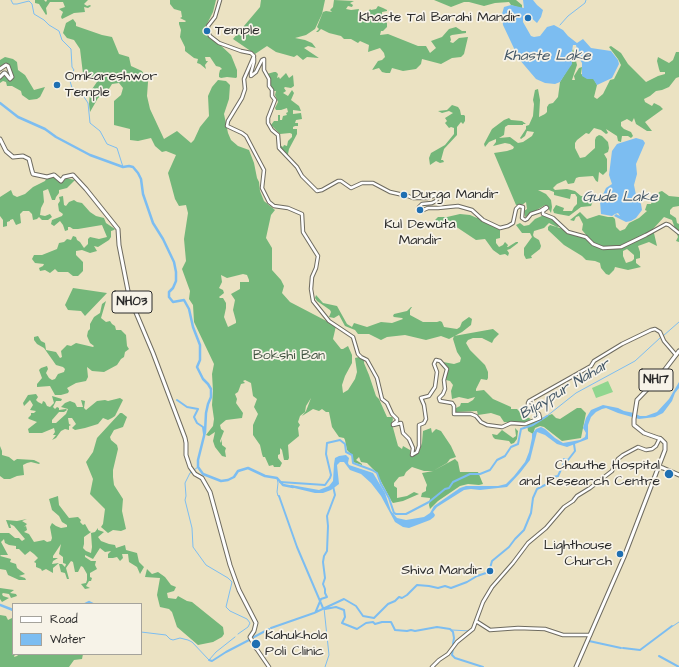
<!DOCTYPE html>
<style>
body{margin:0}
#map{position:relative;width:679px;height:667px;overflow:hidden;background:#ebe2c2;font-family:"Architects Daughter",sans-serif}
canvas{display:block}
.legend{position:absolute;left:12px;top:603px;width:130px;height:52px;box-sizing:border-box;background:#f7f3e8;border:1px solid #a5a39c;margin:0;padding:5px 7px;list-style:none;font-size:12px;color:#2b2b2b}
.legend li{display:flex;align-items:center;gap:8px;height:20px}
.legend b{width:20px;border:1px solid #a5a39c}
</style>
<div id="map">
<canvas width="679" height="667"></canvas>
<ul class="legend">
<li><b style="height:5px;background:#fff"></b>Road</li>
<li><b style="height:11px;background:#7cbdf1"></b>Water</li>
</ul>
</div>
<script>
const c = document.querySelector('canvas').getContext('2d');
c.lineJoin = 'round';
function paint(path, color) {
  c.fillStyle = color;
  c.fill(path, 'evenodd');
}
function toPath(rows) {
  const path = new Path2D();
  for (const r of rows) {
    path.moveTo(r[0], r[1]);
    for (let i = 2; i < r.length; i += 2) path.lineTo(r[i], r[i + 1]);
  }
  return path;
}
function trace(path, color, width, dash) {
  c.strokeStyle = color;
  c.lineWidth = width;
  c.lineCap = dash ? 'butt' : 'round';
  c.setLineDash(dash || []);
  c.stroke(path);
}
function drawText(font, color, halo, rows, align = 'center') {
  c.font = font + ' "Architects Daughter",sans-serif';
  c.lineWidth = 3.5;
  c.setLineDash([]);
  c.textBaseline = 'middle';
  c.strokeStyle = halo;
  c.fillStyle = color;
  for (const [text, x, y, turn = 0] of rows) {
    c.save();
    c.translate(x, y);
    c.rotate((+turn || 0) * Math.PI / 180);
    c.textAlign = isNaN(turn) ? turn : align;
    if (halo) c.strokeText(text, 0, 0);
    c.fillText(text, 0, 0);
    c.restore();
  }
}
const green = toPath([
 [608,381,613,392,596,398,592,388]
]);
const forest = toPath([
 [35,0,44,0,46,2,47,0,88,0,84,4,87,6,90,5,91,6,88,8,84,7,85,12,74,13,62,19,61,17,63,12,59,9,65,7,63,2,50,2,46,8,47,14,46,15,39,4,35,3],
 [170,0,216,0,213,12,204,30,204,33,216,41,231,55,237,70,237,77,236,78,227,77,221,78,219,77,219,74,220,70,222,69,220,67,216,66,210,57,205,57,206,61,208,61,205,65,206,69,200,64,197,63,198,59,194,58,185,51,185,47,180,37,181,30,179,24,179,22,185,22,186,21,180,18,182,17,181,11,174,9,170,4],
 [261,0,325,0,322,14,315,29,306,35,295,38,305,40,312,43,316,48,308,46,304,48,319,58,307,57,303,60,297,55,294,57,276,52,267,46,255,54,233,39,260,7],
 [334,0,354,1,350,3,353,5,352,7,348,6,346,9,351,10,359,9,358,13,363,16,365,16,370,9,371,10,376,9,378,6,383,8,387,10,387,11,382,12,382,15,385,19,384,21,387,23,387,27,383,31,381,31,380,35,388,34,418,46,426,46,430,53,436,48,431,41,442,37,449,29,456,27,462,31,466,31,466,33,452,35,450,36,451,40,450,42,453,43,459,38,468,37,464,54,461,57,452,58,441,64,422,59,421,64,416,69,403,71,392,68,390,73,386,73,382,72,379,68,372,70,378,61,382,60,385,57,384,53,380,48,368,52,369,45,360,41,358,43,351,39,344,39,341,36,329,33,321,29,318,32,316,32,319,29,317,27,323,12,326,11,332,12,330,10,333,7],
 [434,0,516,0,522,5,522,8,520,8,511,5,509,2,495,3,484,6,469,2,464,2,451,7],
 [73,19,76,23,76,26,102,35,112,37,119,54,129,57,131,66,142,71,148,82,147,96,150,109,164,139,177,131,191,143,194,140,200,127,209,116,208,96,212,87,218,80,226,81,230,85,229,99,224,114,228,133,231,140,238,146,249,150,254,163,257,178,259,182,260,191,264,201,275,210,271,215,266,238,272,248,272,270,281,280,284,286,282,293,290,302,336,326,333,339,341,349,343,349,348,346,352,355,352,363,345,376,342,385,343,393,348,390,355,379,357,372,355,358,359,357,364,360,364,363,369,375,376,396,379,399,387,417,392,417,393,419,392,424,398,446,402,449,403,446,410,450,410,455,412,457,419,452,422,443,423,431,431,428,432,433,436,429,441,431,451,446,456,457,450,459,447,463,433,471,424,471,412,467,406,472,404,476,399,477,394,483,394,486,397,488,397,498,407,496,414,492,419,494,403,501,393,503,392,502,376,472,367,463,361,462,359,457,356,460,362,464,362,465,353,462,352,455,347,450,345,440,344,438,339,437,332,427,329,412,326,412,322,409,319,411,313,409,302,416,306,411,311,398,306,406,305,412,300,416,298,422,300,425,298,428,299,436,288,445,289,458,288,460,284,460,282,450,280,448,280,454,278,455,278,458,282,463,280,467,274,467,273,465,269,466,265,457,263,457,262,454,260,445,253,435,253,425,258,414,254,407,257,399,253,396,251,383,245,380,243,381,245,383,241,384,238,392,235,394,237,399,236,403,243,413,242,418,226,420,220,425,221,429,224,431,220,441,221,443,222,439,222,445,226,448,225,451,226,457,222,456,215,447,213,441,215,432,209,436,206,435,213,426,214,419,212,405,213,391,212,374,214,364,194,322,193,305,189,299,190,291,182,269,186,261,184,239,188,213,186,205,179,206,175,199,168,173,176,155,166,151,162,152,155,146,151,138,138,141,130,140,130,129,114,125,114,101,121,95,123,88,119,83,112,84,107,92,98,98,90,112,89,104,90,92,99,79,90,79,83,74,80,49,74,40,67,38,63,33,66,23],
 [243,274,247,275,249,280,249,282,240,282,240,289,231,294,235,300,233,310,236,321,236,323,228,327,224,317,226,308,226,303,223,298,220,298,219,297,224,293,223,290,219,288,222,282,221,275,227,278],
 [611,46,621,53,628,64,646,82,658,76,665,74,665,72,660,72,659,69,657,61,658,57,669,63,673,60,676,52,679,52,679,77,676,78,669,87,662,90,656,91,650,96,644,99,645,102,652,106,654,103,660,106,663,109,645,122,652,131,647,131,636,124,634,118,632,122,627,119,621,122,621,126,624,129,631,132,633,136,631,138,628,136,622,136,621,142,618,141,617,136,606,129,608,133,606,134,601,130,594,128,589,134,586,133,577,140,575,143,575,148,580,158,585,157,595,148,595,140,596,137,599,135,602,136,608,142,609,148,608,152,604,154,607,159,607,171,603,175,599,172,598,182,596,181,593,176,579,177,576,178,574,183,568,184,566,180,557,184,553,188,555,190,567,189,575,191,581,196,589,196,593,201,591,206,581,207,569,216,558,214,554,213,553,210,556,205,564,208,563,211,572,211,574,207,577,204,577,197,575,194,571,194,570,199,554,195,554,192,549,190,538,190,546,194,551,200,552,207,551,213,547,206,545,205,525,217,524,211,527,209,526,202,522,205,516,205,494,153,507,151,513,149,514,147,510,144,505,143,493,146,496,142,496,139,489,142,485,147,484,144,492,129,504,120,509,118,511,120,522,121,526,124,523,124,523,125,508,125,505,127,504,135,499,138,510,137,518,143,523,142,532,136,534,132,527,131,525,136,521,139,520,138,526,129,526,126,529,125,533,116,534,104,533,100,535,90,538,89,540,100,539,117,545,114,547,112,547,107,549,104,553,103,558,97,560,82,572,62,570,57,573,49,577,65,572,80,575,80,574,76,579,68,582,67,581,74,594,79,597,85,594,97,597,99,603,94,610,80,614,79,621,65,618,59,609,47],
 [5,57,13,59,17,62,18,70,25,75,34,90,45,87,40,97,37,99,29,100,22,95,21,91,12,86,7,86,6,82,3,81,0,83,0,79,6,75,9,79,13,77,9,64,6,64,0,67,0,60],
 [274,72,276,72,278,74,277,78,279,77,280,79,286,73,289,78,293,75,294,86,291,88,285,87,284,88,286,91,283,93,288,96,292,90,294,93,291,100,299,106,301,111,293,110,293,114,301,113,302,119,296,120,295,123,298,123,298,126,295,126,293,127,293,129,297,129,297,134,289,149,288,154,289,157,280,150,280,145,283,147,284,145,287,146,288,141,292,137,292,134,290,133,280,134,271,125,274,121,278,121,278,115,280,115,280,120,282,120,283,116,287,115,286,113,288,112,287,108,281,110,276,110,275,108,278,102,275,95,276,91,273,91,269,85,267,74],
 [452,105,458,107,460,110,461,115,464,115,465,116,465,121,463,124,461,122,457,127,457,135,444,149,441,160,443,160,444,162,440,163,436,161,430,165,429,158,431,153,445,145,454,134,454,128,451,127,449,128,445,123,447,121,445,118,453,113,449,111,442,113,438,111,447,110],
 [54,177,60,182,65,178,75,180,67,188,59,190,59,193,56,197,55,200,52,200,48,189,43,191,44,202,41,208,40,215,45,216,50,214,52,217,48,220,42,220,39,217,37,219,33,220,32,214,29,211,23,211,20,214,21,223,16,225,13,219,10,220,10,221,7,222,7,226,3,227,3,220,0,216,0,197,11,190,13,195,17,197,25,194,33,187,45,181,46,179],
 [662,191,669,196,679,197,679,206,673,207,670,210,670,214,676,218,677,223,679,224,679,242,676,241,678,237,672,220,664,217,653,229,657,246,649,242,638,246,640,252,640,258,636,259,636,263,641,267,628,270,615,267,614,270,609,275,606,274,601,268,600,263,595,261,586,260,582,256,564,245,548,230,548,227,550,225,587,236,582,230,583,224,579,216,576,217,574,221,570,220,580,212,587,219,599,215,608,217,613,217,615,219,616,227,620,231,625,229,629,223,639,218,647,211,645,210,647,204,651,204,652,201,659,198,658,194,659,192],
 [627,249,634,255,634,259,632,261,626,263,623,256,623,251],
 [63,196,64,205,66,206,69,202,74,200,77,202,82,203,90,212,96,216,104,218,106,223,115,229,114,230,111,231,111,237,109,240,98,247,94,246,97,251,90,253,82,250,76,251,76,255,83,262,83,271,78,276,73,276,68,272,58,272,55,269,50,273,45,270,40,271,39,268,43,266,44,264,35,263,32,259,34,255,42,255,57,249,59,243,64,242,67,239,71,240,73,236,76,237,77,240,80,242,84,248,88,244,88,239,90,237,99,239,107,237,102,225,78,229,73,229,70,227,68,227,68,230,65,231,63,225,60,221,54,226,51,224,52,220,62,216,63,214,59,211,58,204,60,201,59,197],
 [460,214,470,215,477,218,480,218,500,230,500,238,496,239,496,243,499,247,503,245,505,242,508,245,507,247,508,247,516,242,518,242,518,243,510,249,507,250,509,253,508,256,505,254,500,255,493,250,485,239,476,240,455,226,450,227,441,225,435,220,438,217,447,217],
 [544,215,551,218,561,226,557,227,549,223,544,228,534,231,533,235,534,237,539,240,541,246,540,249,531,256,532,258,526,259,524,255,524,248,532,237,530,233,522,233,516,225,520,223,524,226,529,225,535,219],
 [73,288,107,293,85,316,81,311,68,310,65,305],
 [316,295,323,303,337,306,347,324,352,327,354,323,367,327,381,322,392,323,403,319,402,318,394,317,393,316,394,314,407,311,411,307,412,307,410,310,410,315,423,322,437,322,440,321,442,322,444,327,457,329,460,327,462,322,469,317,472,319,471,325,462,332,449,339,441,336,426,340,405,335,387,337,381,340,369,334,358,334,355,330,345,326,339,315,334,318,329,317,331,312,330,310,317,301,315,298],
 [106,301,101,318,106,322,110,321,112,324,115,326,116,330,121,330,126,335,127,346,129,349,125,352,124,357,121,359,117,365,104,372,92,371,87,367,88,377,86,381,76,383,67,388,69,391,68,393,61,395,55,395,50,386,37,387,37,384,42,378,39,370,41,368,47,366,48,369,46,373,49,378,52,380,55,379,58,374,64,372,65,369,63,367,56,365,44,348,37,344,34,340,34,337,38,336,41,341,45,343,46,350,56,352,60,358,62,357,61,351,67,345,71,346,76,343,93,347,94,346,90,343,87,336,88,331,90,329,90,324,94,317,100,313,102,304],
 [493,329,499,334,494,339,492,343,482,338,473,338,468,340,466,343,470,350,485,365,488,372,488,378,487,380,481,379,476,389,476,391,484,390,493,399,511,407,511,409,517,409,523,415,531,419,524,423,504,422,500,416,491,413,478,415,477,411,456,412,456,408,460,406,461,403,468,403,473,400,475,397,468,399,459,397,452,399,451,391,453,385,450,381,446,380,448,367,443,362,454,364,460,362,461,358,457,352,453,339,454,336],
 [36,394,38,397,36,400,38,402,42,404,43,401,45,402,47,406,50,407,54,403,52,396,62,399,61,401,56,401,53,407,55,409,57,407,59,408,59,410,66,409,67,410,64,412,59,412,52,420,52,423,56,423,66,414,68,409,61,407,65,403,70,401,75,403,77,407,83,407,81,400,85,401,84,408,86,410,97,401,105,400,108,401,120,398,123,400,115,416,112,418,108,420,103,418,98,424,85,428,75,430,72,428,76,424,72,418,68,418,69,424,71,425,69,426,69,430,65,429,61,431,56,438,52,440,56,435,53,435,55,432,54,428,42,433,29,433,28,429,37,422,29,419,28,418,31,415,31,413,34,413,36,411,30,410,33,405,30,400,24,406,23,403,28,395],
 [577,408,581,408,586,413,581,438,562,441,544,427,540,426,535,428,533,434,528,431,527,424,552,414,556,418,560,419],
 [120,413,122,413,127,417,123,427,114,430,110,437,111,440,117,445,118,449,113,470,113,477,114,485,123,499,122,511,126,529,121,531,113,530,108,533,101,527,103,524,105,509,90,494,93,479,86,462,93,452,97,438],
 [515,428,518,431,517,439,514,443,511,444,509,441,495,439,493,437,492,434,497,435,502,430,513,438,516,436],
 [0,446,2,451,2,455,9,457,14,461,17,459,34,460,40,463,39,464,31,462,27,463,23,465,24,475,17,476,10,479,4,479,0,476],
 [455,459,458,462,460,472,478,472,483,484,479,485,468,484,460,486,438,501,430,509,429,505,430,498,421,497,422,493,426,491,426,488,427,485,422,473,433,471],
 [58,496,59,505,69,518,78,517,81,520,80,522,83,525,85,524,89,531,91,532,84,537,84,544,83,548,86,551,91,553,92,547,91,533,95,532,98,528,98,530,104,532,98,537,101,541,109,544,115,545,116,548,125,545,126,550,137,553,139,562,144,567,140,574,137,567,129,562,128,554,122,554,123,558,120,561,117,557,113,558,108,558,108,554,111,551,105,552,100,548,93,559,85,555,85,557,91,561,96,561,95,565,97,569,90,573,90,577,92,578,91,581,89,581,86,586,90,588,85,589,81,584,86,583,87,580,87,574,83,567,81,566,78,572,75,572,73,562,71,561,66,568,69,579,67,579,65,573,61,572,59,564,62,564,65,567,66,564,63,563,63,557,59,554,61,544,53,556,53,558,58,558,53,561,52,564,59,563,53,568,53,573,46,569,42,571,41,569,36,567,36,563,34,562,38,558,34,554,30,551,25,555,19,549,16,549,16,546,9,545,5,543,4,539,1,542,8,555,1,555,0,556,11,559,10,562,16,564,17,568,25,574,19,576,25,578,26,580,19,580,8,575,6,570,0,569,0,533,9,533,15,538,19,538,22,541,25,539,14,526,10,524,11,528,9,528,6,520,17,521,27,519,22,521,27,524,24,527,26,526,27,530,24,532,29,534,34,542,44,540,47,542,51,541,52,538,50,527,52,523,56,526,61,528,67,527,67,525,62,522,59,516,52,510,49,499],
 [147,569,152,574,158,572,165,577,171,585,176,587,174,591,167,593,168,598,176,599,178,596,187,601,192,602,223,627,224,634,222,637,213,642,198,645,177,627,172,612,169,609,160,607,157,595,160,578,145,577],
 [0,588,14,590,10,593,16,594,17,596,11,598,9,594,3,593,2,594,3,596,9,598,2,602,0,599],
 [0,615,6,616,8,620,12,618,13,621,13,654,15,654,14,657,17,656,19,654,83,654,82,659,74,660,69,667,0,667]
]);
const water = toPath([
 [523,0,533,0,537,5,543,10,541,17,537,23,527,14,523,16,523,22,531,36,534,37,540,36,547,27,554,25,563,30,568,36,577,43,583,39,591,48,611,51,618,60,619,64,612,78,597,85,593,79,587,79,582,76,582,63,579,58,576,45,573,45,572,51,570,57,572,60,572,64,560,82,555,84,545,83,536,79,519,59,503,25,502,14,504,7,511,5,524,8],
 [636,138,643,140,645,143,636,164,637,174,634,185,636,195,641,204,642,210,636,218,631,221,626,222,614,216,616,214,620,216,618,213,615,214,612,216,601,214,600,201,606,188,612,184,609,175,612,151,617,144],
 [679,382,679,388,675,393,672,401,663,413,655,417,639,419,618,413,606,408,602,409,596,412,591,417,588,425,588,439,567,447,557,444,545,435,537,432,530,460,520,473,507,487,480,490,471,489,464,490,437,507,433,512,435,515,434,517,430,520,409,528,403,527,395,522,381,496,371,483,361,474,350,470,344,462,340,462,337,465,339,484,331,490,323,493,315,493,290,487,291,485,319,490,329,486,333,481,334,464,335,458,339,456,346,455,349,458,348,463,349,465,373,473,385,493,391,511,397,518,406,520,424,517,430,513,434,506,460,488,466,486,498,486,506,484,514,476,525,462,529,452,532,438,532,434,536,429,541,427,545,429,555,438,563,443,580,440,585,437,586,433,583,428,586,418,591,410,603,405,618,408,624,411,634,413,640,416,646,416,657,412,669,399]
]);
const stream = toPath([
 [11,0,13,4,17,4,29,1,32,4,34,14,44,20,49,25,59,31,62,40,71,49,72,67,74,70,71,74,72,78,70,81,72,88,80,91,88,103,90,123,100,131,107,144,117,148,123,167],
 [560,25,568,16,585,3,586,0],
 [663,336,679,322],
 [547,416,576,393,635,361,660,338],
 [198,467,190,473,185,483,186,496,185,500,192,528,193,547,206,565,228,578,232,582,226,607,230,611,247,619,250,623,248,627,238,634],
 [277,478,278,483,277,492,278,496,279,496],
 [324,608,329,655,325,667],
 [673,626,679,622],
 [452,630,470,631],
 [141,632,166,635,170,639,173,640,180,638,188,640,192,642,209,660,216,652,235,637]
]);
const canal = toPath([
 [177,400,187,407,198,409,194,417,197,423,203,427,204,434],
 [280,482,325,485,330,478,331,475,326,454,327,443,340,440,345,444,346,452,352,455,353,463,372,470,377,473,381,484,389,498,394,513,396,514,406,514,429,502,445,489,449,488,453,482,470,474,480,474,490,470,497,460,505,456,511,447,518,444,521,429,533,425,547,416],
 [279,496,297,547,323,608],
 [325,609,336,607,344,610,345,617,342,623,357,629,366,623,373,622,375,624,382,622,391,622,395,630,407,631,411,630,415,631,437,627,450,629,453,632,454,638,453,644],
 [316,611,321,599,327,597,325,593,325,589,323,584,325,578,323,562,324,556,327,551,328,526,327,516,335,495,333,486],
 [271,628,314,613,344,599,356,606,363,616,374,618,388,604,395,601,399,597,402,598,407,595,417,585,429,586,438,588,445,586,451,588,467,582,477,576,489,572,492,561,509,547,515,539,524,530,531,513,533,498,537,489,547,484,553,477,558,476,563,465,564,459,568,460,575,451,574,444],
 [254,637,269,629],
 [589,641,621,648],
 [453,648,452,655,455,658,483,667],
 [623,648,640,650,672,626],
 [659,656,679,667],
 [209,660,212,661,226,652,251,639]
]);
const river = toPath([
 [0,103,18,117,45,129,56,137,90,155,123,167,129,166,133,167,138,173,141,179,143,194,153,223,163,239,174,262,176,272,176,281,173,288,169,292,169,297,173,302,184,300,189,309,193,327,200,345,200,360,197,367,203,379,208,384,211,389,211,397,208,404,206,413,205,432,198,460,198,467,203,474,221,481,228,480,234,477,238,471,248,468,265,476,277,478,283,485,293,487],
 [85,604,89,602,93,604],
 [0,605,13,610]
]);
const secondary = toPath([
 [220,0,215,17,208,26,208,32,210,36,219,43,241,51,251,53,254,56,244,79,245,89,242,98,228,121,227,126,242,133,246,136,256,155,264,170,262,188,269,202,274,206,288,208,302,214,303,232,318,256,316,268,312,277,311,289,313,301,329,321,353,337,358,354,361,357,367,360,377,378,382,399,387,403,392,414,397,419,397,421,393,424,393,425,401,423,403,433,409,439,413,448,412,455,417,452,419,446,419,425,424,423,426,419,424,405,421,398,429,396,435,387,437,372,434,364,436,360,440,361,447,369,444,380,445,389,443,394,439,398,440,401,452,403,454,406,454,414,471,414,476,416,481,422,487,425,502,427,511,423,525,424,540,418,539,414,528,405,528,403,529,401,591,366,594,361,622,344,651,330,655,329,660,332,664,341,676,355],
 [254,58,254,62,251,73,251,76,256,72,262,60,264,59,264,70,269,79,269,86,272,90,272,96,275,100,268,118,268,123,272,130,278,135,279,148,297,167,302,176,317,191,322,190,338,181,341,181,351,188,362,183,373,183,390,192,408,196,413,198,427,198,436,195,438,197,436,201,432,203,422,204,419,207,419,210,421,211,428,208,438,208,458,206,472,210,483,220,500,228,508,226,513,223,516,209,519,206,523,207,522,218,525,220,527,219,531,214,540,211,546,207,547,208,543,211,543,214,553,218,568,232,586,237,593,244,603,248,621,247,646,235,666,224,669,225,679,233],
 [476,621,490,630,518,628,545,629,563,635,590,635],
 [256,648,269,667],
 [432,667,439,660,448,654,457,642,473,629,483,602,492,587,513,563,528,543,546,528,564,507,573,501,577,496,590,488,612,471,618,459,623,455,638,447,646,450,652,449,656,446,660,438]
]);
const primary = toPath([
 [0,69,6,65,8,66,12,77,10,79,5,73,4,73,0,77],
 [0,139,6,151,13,157,23,156,29,159,32,171,33,174,47,177,54,175,61,181,64,177,73,175,86,189,118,229,119,245,129,296,153,353,185,438,186,443,186,455,190,467,195,474,202,478,210,492,230,565,239,590,256,623,254,631,250,637,256,648],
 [659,467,663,468,679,475]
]);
const trunk = toPath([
 [576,667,624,557,665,450,665,443,661,439,644,433,634,425,634,419,637,400,660,376,679,351]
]);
const markers = [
 [528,18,4,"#1f6fb2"],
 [207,31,4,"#1f6fb2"],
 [57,85,4,"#1f6fb2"],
 [404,195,4,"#1f6fb2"],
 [420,210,4,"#1f6fb2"],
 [669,474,5,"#1f6fb2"],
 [620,554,4,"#1f6fb2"],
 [490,571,4,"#1f6fb2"],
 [256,644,5,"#1f6fb2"]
];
const shields = [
 [132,302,40],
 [656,380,34]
];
const shieldNames = [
 ["NH03",132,302],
 ["NH17",656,380]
];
const poiNames = [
 ["Khaste Tal Barahi Mandir",520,18],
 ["Temple",215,31,"left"],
 ["Omkareshwor",65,77,"left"],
 ["Temple",65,93,"left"],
 ["Durga Mandir",412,195,"left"],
 ["Kul Dewuta",420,225,"center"],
 ["Mandir",420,241,"center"],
 ["Chauthe Hospital",660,466],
 ["and Research Centre",660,482],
 ["Lighthouse",612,546],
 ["Church",612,562],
 ["Shiva Mandir",482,571],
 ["Kahukhola",265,636,"left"],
 ["Poli Clinic",265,652,"left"]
];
const parkNames = [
 ["Bokshi Ban",289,356]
];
const waterNames = [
 ["Khaste Lake",547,57],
 ["Gude Lake",620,198],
 ["Bijaypur Nahar",565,390,-31]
];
paint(green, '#90d68f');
paint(forest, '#74b77a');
paint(water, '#7cbdf1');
trace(stream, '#7cbdf1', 1);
trace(canal, '#7cbdf1', 2);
trace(river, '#7cbdf1', 2.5);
trace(secondary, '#6e6b60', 4.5);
trace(primary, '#6e6b60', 5);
trace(trunk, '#6e6b60', 5);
trace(secondary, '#fff', 2.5);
trace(primary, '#fff', 3);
trace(trunk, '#fff', 3);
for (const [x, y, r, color] of markers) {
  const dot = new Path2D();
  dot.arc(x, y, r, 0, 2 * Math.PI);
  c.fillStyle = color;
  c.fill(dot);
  trace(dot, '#f7f3e8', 1.5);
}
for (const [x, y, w] of shields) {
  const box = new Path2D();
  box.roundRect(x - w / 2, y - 11, w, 22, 3);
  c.fillStyle = '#f7f3e8';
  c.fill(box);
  trace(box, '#2b2b2b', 1);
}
drawText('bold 13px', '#2b2b2b', null, shieldNames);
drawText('14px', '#2b2b2b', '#f7f3e8', poiNames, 'right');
drawText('14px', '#445644', '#f7f3e8', parkNames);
drawText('italic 15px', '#435766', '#f7f3e8', waterNames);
</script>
